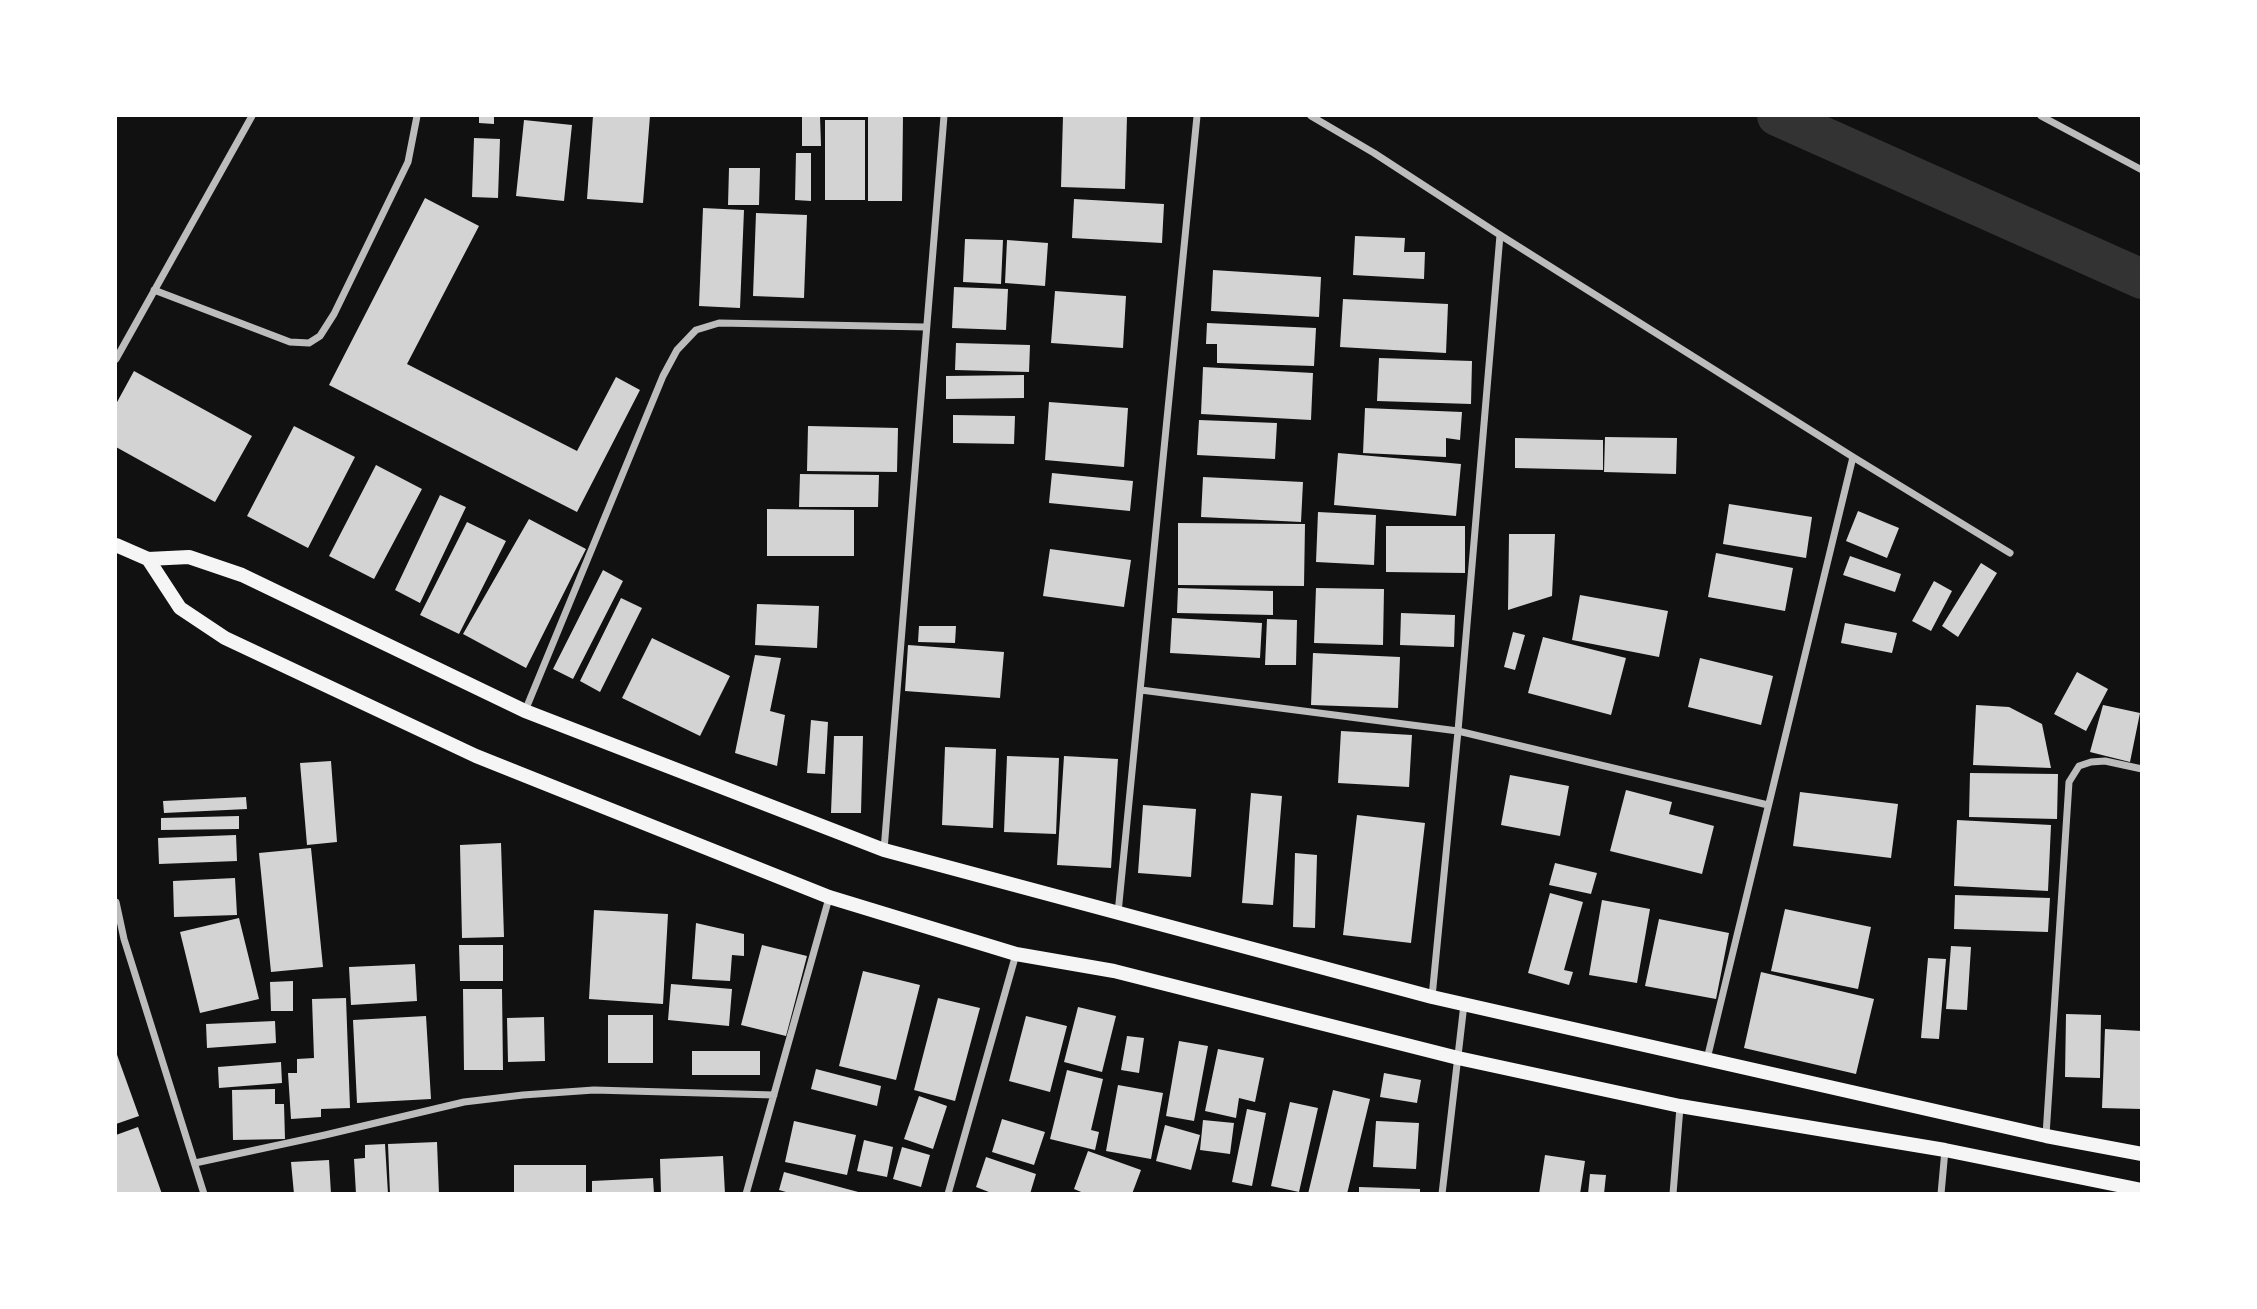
<!DOCTYPE html>
<style>
body{margin:0}
#map{position:relative;width:2257px;height:1309px;overflow:hidden;background:#111;font-family:"Nunito Sans",sans-serif}
canvas{display:block}
.frame{position:absolute;inset:0;border:117px solid #fff;pointer-events:none}
</style>
<div id="map">
<canvas width="2257" height="1309"></canvas>
<div class="frame"></div>
</div>
<script>
const c = document.querySelector('canvas').getContext('2d');
c.lineJoin = 'round';
function toPath(rows) {
  const path = new Path2D();
  for (const r of rows) {
    path.moveTo(r[0], r[1]);
    for (let i = 2; i < r.length; i += 2) path.lineTo(r[i], r[i + 1]);
  }
  return path;
}
function trace(path, color, width, dash) {
  c.strokeStyle = color;
  c.lineWidth = width;
  c.lineCap = dash ? 'butt' : 'round';
  c.setLineDash(dash || []);
  c.stroke(path);
}
function paint(path, color) {
  c.fillStyle = color;
  c.fill(path, 'evenodd');
}
const canal = toPath([
 [1777,116,2142,279]
]);
const building = toPath([
 [479,116,494,116,494,124,479,123],
 [593,116,650,116,643,203,587,199],
 [802,116,820,116,821,146,802,146],
 [868,116,903,116,902,201,868,201],
 [1063,116,1127,116,1125,189,1061,187],
 [524,120,572,125,564,201,516,196],
 [825,120,865,120,865,200,825,200],
 [474,138,500,139,498,198,472,197],
 [796,153,811,153,811,201,795,200],
 [729,168,760,168,759,205,728,205],
 [425,198,479,226,407,364,577,451,616,377,640,390,577,512,329,385],
 [1074,199,1164,204,1162,243,1072,238],
 [703,208,744,210,740,308,699,306],
 [756,213,807,215,804,298,753,296],
 [1355,236,1405,238,1404,252,1425,252,1424,279,1353,275],
 [965,239,1003,240,1001,284,963,282],
 [1007,240,1048,243,1045,286,1005,283],
 [1213,270,1321,277,1319,317,1211,311],
 [954,287,1008,289,1006,330,952,328],
 [1055,291,1126,296,1123,348,1051,343],
 [1343,299,1448,304,1446,353,1340,347],
 [1207,323,1316,328,1314,366,1217,363,1217,344,1206,344],
 [956,343,1030,345,1029,372,955,370],
 [1379,358,1472,361,1471,404,1377,401],
 [1203,367,1313,373,1311,420,1201,414],
 [134,371,252,436,215,502,116,447,116,404],
 [1024,375,1024,398,946,399,946,376],
 [1049,402,1128,408,1124,467,1045,460],
 [1365,408,1462,412,1460,440,1446,438,1446,457,1363,453],
 [953,415,1015,416,1014,444,953,443],
 [1199,420,1277,423,1275,459,1197,455],
 [294,426,355,457,308,548,247,516],
 [808,426,898,428,897,472,807,471],
 [1605,437,1677,438,1676,474,1604,472],
 [1515,438,1603,440,1603,470,1515,468],
 [1338,453,1461,464,1456,516,1334,505],
 [376,465,422,489,374,579,329,556],
 [1052,473,1133,481,1130,511,1049,503],
 [800,474,879,475,878,507,799,507],
 [1203,477,1303,482,1301,522,1201,517],
 [440,495,466,507,420,603,395,590],
 [1729,504,1812,517,1806,558,1723,544],
 [767,509,854,510,854,556,767,556],
 [1858,511,1899,528,1887,558,1846,541],
 [1318,512,1376,515,1374,565,1316,562],
 [529,519,586,549,526,668,463,634],
 [467,522,506,541,459,634,420,615],
 [1178,523,1305,524,1304,586,1178,585],
 [1386,526,1465,526,1465,573,1386,572],
 [1509,534,1555,534,1552,596,1508,610],
 [1050,549,1131,560,1124,607,1043,596],
 [1716,553,1793,568,1785,611,1708,597],
 [1850,556,1901,574,1895,592,1843,575],
 [1981,563,1997,573,1958,637,1942,626],
 [603,570,623,581,573,679,553,669],
 [1934,581,1952,591,1931,631,1912,621],
 [1178,588,1273,591,1273,615,1177,613],
 [1316,588,1384,589,1383,645,1314,643],
 [1580,595,1668,611,1659,657,1572,640],
 [621,598,642,608,600,692,580,681],
 [757,604,819,606,817,648,755,645],
 [1401,613,1455,615,1454,647,1400,645],
 [1172,618,1262,623,1260,658,1170,653],
 [1267,619,1297,620,1296,665,1265,665],
 [1845,623,1897,633,1892,653,1841,643],
 [919,626,956,626,955,643,918,642],
 [1513,632,1525,635,1515,670,1504,667],
 [1543,637,1626,658,1611,715,1528,693],
 [652,638,730,676,700,736,622,698],
 [908,645,1004,652,1000,698,905,691],
 [1313,653,1400,657,1398,708,1311,705],
 [755,655,781,658,770,711,785,715,777,766,735,753],
 [1700,658,1773,676,1761,725,1688,707],
 [2077,672,2108,689,2086,731,2054,714],
 [1976,705,2009,707,2042,724,2051,768,1973,765],
 [2103,705,2140,713,2130,762,2090,752],
 [811,720,828,722,825,774,807,773],
 [1341,731,1412,735,1409,787,1338,783],
 [834,736,863,736,861,813,831,813],
 [945,747,996,749,993,828,942,825],
 [1007,756,1059,758,1056,834,1004,832],
 [1064,756,1118,759,1111,868,1057,865],
 [331,761,337,842,307,845,300,763],
 [1970,773,2058,774,2057,819,1969,817],
 [1510,775,1569,786,1560,836,1501,825],
 [1626,790,1672,802,1669,814,1714,826,1702,874,1610,851],
 [1800,792,1898,804,1891,858,1793,846],
 [1251,793,1282,796,1273,905,1242,903],
 [246,797,247,809,164,813,163,801],
 [1143,805,1196,809,1191,877,1138,873],
 [1357,815,1425,823,1411,943,1343,935],
 [239,816,239,829,161,830,161,818],
 [1957,820,2051,825,2048,891,1954,886],
 [236,835,237,861,159,864,158,838],
 [501,843,504,937,462,938,460,845],
 [311,848,323,967,271,972,259,853],
 [1295,853,1317,855,1315,928,1293,927],
 [1555,863,1597,873,1591,894,1549,885],
 [235,878,237,915,174,917,173,881],
 [1550,893,1583,902,1564,970,1573,972,1569,985,1528,973],
 [1955,895,2050,898,2048,932,1954,929],
 [1602,900,1650,909,1637,983,1589,975],
 [1785,909,1871,927,1858,989,1771,971],
 [594,910,668,914,663,1004,589,999],
 [239,918,259,999,200,1013,180,932],
 [1659,919,1729,933,1716,999,1645,986],
 [696,923,744,934,744,956,732,955,730,981,692,979],
 [459,945,503,945,503,981,460,981],
 [762,945,807,956,786,1036,741,1025],
 [1951,946,1971,947,1967,1010,1946,1009],
 [1928,958,1946,959,1939,1039,1921,1038],
 [415,964,417,1001,351,1005,349,967],
 [863,971,920,985,896,1080,839,1066],
 [1761,972,1874,999,1856,1074,1744,1048],
 [293,981,293,1011,271,1011,270,982],
 [671,984,732,989,729,1026,668,1020],
 [463,989,502,989,503,1070,464,1070],
 [346,998,350,1108,321,1109,321,1117,291,1119,288,1073,297,1073,297,1059,314,1058,312,999],
 [938,998,980,1008,955,1101,914,1090],
 [1078,1007,1116,1016,1102,1072,1064,1062],
 [2066,1014,2101,1015,2100,1078,2065,1077],
 [608,1015,653,1015,653,1063,608,1063],
 [426,1016,431,1099,357,1103,353,1020],
 [1026,1016,1067,1026,1050,1092,1009,1081],
 [544,1017,545,1061,508,1062,507,1018],
 [275,1021,276,1043,207,1048,206,1024],
 [2105,1029,2142,1031,2142,1109,2102,1108],
 [1127,1036,1144,1038,1139,1073,1121,1070],
 [1179,1041,1208,1046,1194,1121,1166,1116],
 [1218,1049,1264,1058,1255,1102,1239,1098,1236,1118,1205,1111],
 [692,1051,760,1051,760,1075,692,1075],
 [116,1052,139,1116,116,1124],
 [281,1062,282,1083,219,1088,218,1067],
 [816,1069,881,1086,877,1106,811,1089],
 [1067,1070,1103,1079,1091,1130,1099,1132,1095,1150,1050,1139],
 [1384,1073,1421,1080,1417,1103,1380,1097],
 [1118,1085,1163,1093,1151,1159,1106,1151],
 [275,1089,275,1104,284,1104,285,1139,233,1140,232,1090],
 [1333,1090,1370,1099,1347,1194,1308,1194],
 [919,1096,947,1106,933,1149,904,1139],
 [1290,1102,1318,1108,1299,1192,1271,1186],
 [1247,1109,1266,1113,1252,1186,1232,1182],
 [1002,1119,1045,1132,1034,1165,992,1152],
 [1203,1120,1234,1123,1230,1154,1200,1150],
 [794,1121,856,1135,847,1175,785,1162],
 [1376,1121,1419,1123,1416,1169,1373,1167],
 [1165,1125,1200,1135,1191,1170,1156,1161],
 [138,1127,162,1194,116,1194,116,1135],
 [864,1140,893,1147,887,1177,857,1171],
 [437,1142,439,1194,390,1194,388,1144],
 [385,1144,388,1194,356,1194,354,1159,365,1158,365,1145],
 [902,1147,930,1155,921,1187,893,1179],
 [1088,1151,1141,1170,1132,1194,1086,1194,1074,1189],
 [1545,1155,1585,1161,1580,1194,1539,1194],
 [723,1156,725,1194,661,1194,660,1159],
 [986,1157,1036,1174,1030,1194,994,1194,976,1187],
 [329,1160,331,1194,294,1194,291,1162],
 [514,1165,586,1165,586,1194,514,1194],
 [784,1172,862,1193,862,1194,793,1194,779,1190],
 [1590,1174,1606,1175,1604,1194,1588,1194],
 [653,1178,654,1194,592,1194,592,1181],
 [1359,1187,1420,1189,1420,1194,1359,1194]
]);
const minor = toPath([
 [1311,116,1374,153,1500,235,1853,457],
 [2041,116,2142,170],
 [154,290,290,342,309,343,320,336,334,314,408,162,417,116],
 [116,359,252,116],
 [1141,690,1458,731,1768,805],
 [525,711,663,376,677,350,696,330,719,323,925,327],
 [884,850,944,116],
 [116,902,124,939,204,1194],
 [1118,913,1197,116],
 [1432,997,1458,731,1500,235],
 [1707,1059,1853,457,2010,553],
 [2046,1135,2069,782,2079,766,2091,762,2105,761,2142,769],
 [195,1163,325,1135,464,1102,523,1095,594,1090,774,1095],
 [746,1194,829,898],
 [948,1194,1016,954],
 [1442,1194,1464,1004],
 [1673,1194,1680,1107],
 [1941,1194,1945,1150]
]);
const secondary = toPath([
 [116,545,148,559,180,608,225,638,476,756,829,897,1016,954,1114,971,1458,1058,1680,1106,1945,1150,2142,1190],
 [148,559,189,557,242,575,525,711,884,850,1432,997,2046,1136,2142,1154]
]);
trace(canal, '#333', 40);
paint(building, '#d3d3d3');
trace(minor, '#bcbcbc', 7);
trace(secondary, '#f5f5f5', 14);
</script>
